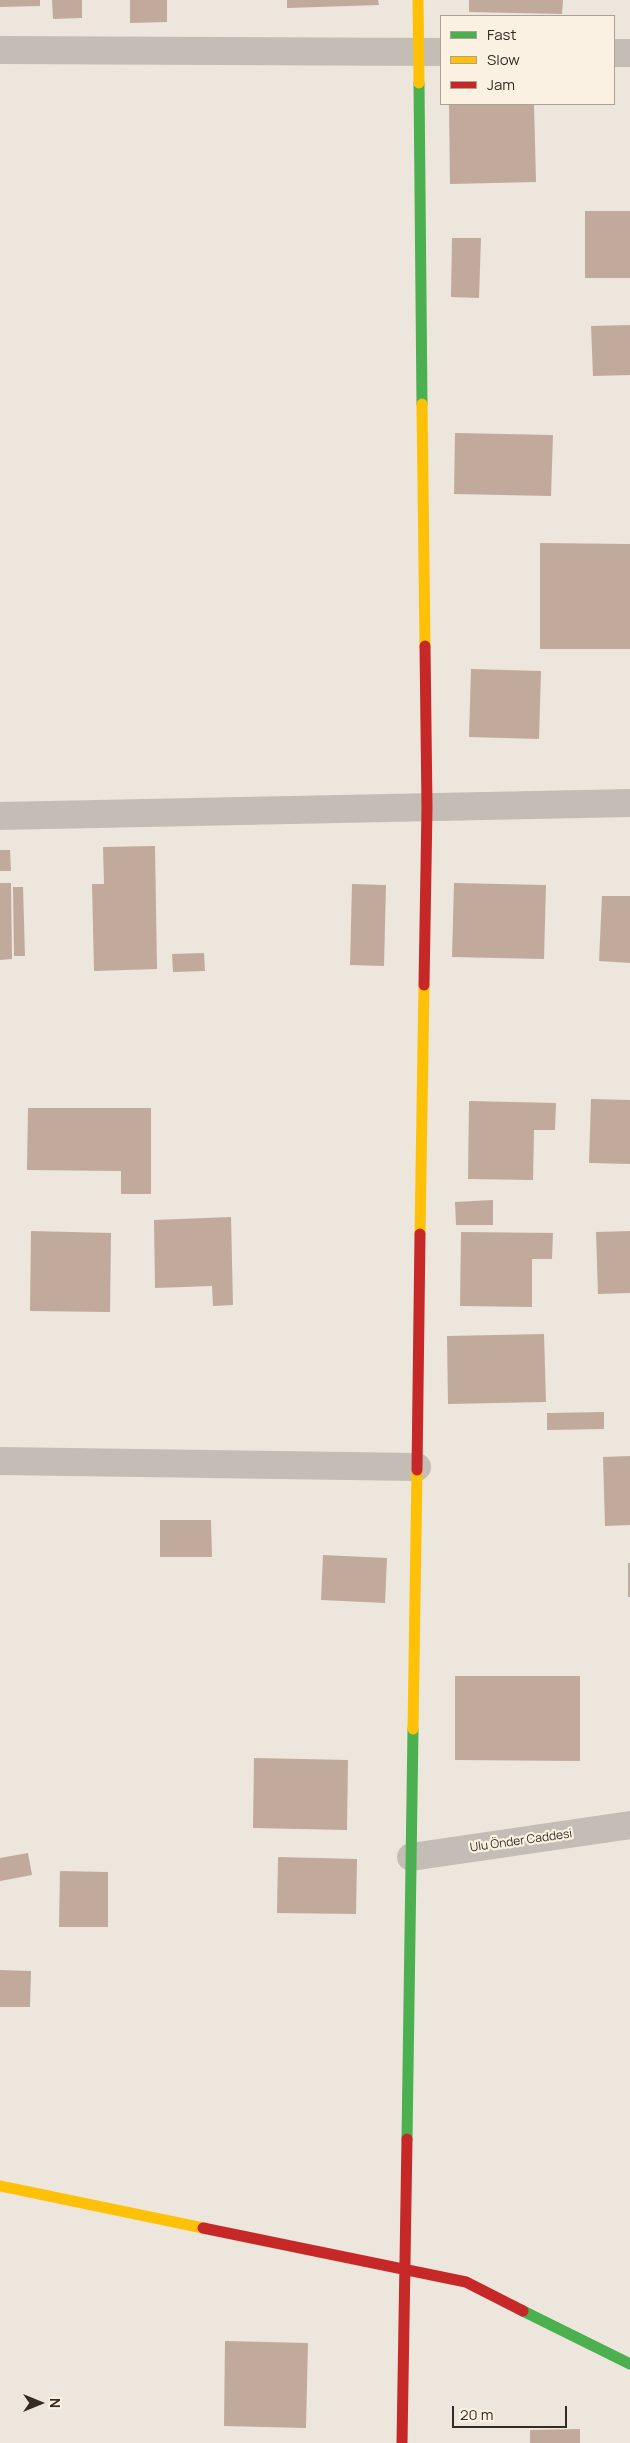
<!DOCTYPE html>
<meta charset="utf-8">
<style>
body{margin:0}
#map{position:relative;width:630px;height:2443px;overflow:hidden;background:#ece6dc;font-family:Manrope,sans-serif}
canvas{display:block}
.legend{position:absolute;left:440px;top:15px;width:175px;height:90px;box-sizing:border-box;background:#faf1e2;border:1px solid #aba296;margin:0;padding:6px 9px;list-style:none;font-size:15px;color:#352b24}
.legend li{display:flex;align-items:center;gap:10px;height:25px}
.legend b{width:25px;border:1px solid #aba296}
.north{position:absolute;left:15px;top:2378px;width:50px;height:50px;-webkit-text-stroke:4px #faf1e2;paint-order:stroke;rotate:90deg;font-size:14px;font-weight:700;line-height:20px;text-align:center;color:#352b24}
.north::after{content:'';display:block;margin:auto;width:18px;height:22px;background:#352b24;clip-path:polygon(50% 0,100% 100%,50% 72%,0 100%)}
.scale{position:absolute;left:452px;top:2406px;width:115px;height:22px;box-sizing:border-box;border:2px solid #352b24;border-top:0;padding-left:6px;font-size:15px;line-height:18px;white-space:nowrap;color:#352b24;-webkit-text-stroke:4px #faf1e2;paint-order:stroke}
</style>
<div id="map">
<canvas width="630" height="2443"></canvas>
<ul class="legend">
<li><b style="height:6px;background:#4caf50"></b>Fast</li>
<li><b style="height:6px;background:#ffc107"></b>Slow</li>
<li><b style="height:6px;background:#c62828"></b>Jam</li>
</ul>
<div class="north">N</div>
<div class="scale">20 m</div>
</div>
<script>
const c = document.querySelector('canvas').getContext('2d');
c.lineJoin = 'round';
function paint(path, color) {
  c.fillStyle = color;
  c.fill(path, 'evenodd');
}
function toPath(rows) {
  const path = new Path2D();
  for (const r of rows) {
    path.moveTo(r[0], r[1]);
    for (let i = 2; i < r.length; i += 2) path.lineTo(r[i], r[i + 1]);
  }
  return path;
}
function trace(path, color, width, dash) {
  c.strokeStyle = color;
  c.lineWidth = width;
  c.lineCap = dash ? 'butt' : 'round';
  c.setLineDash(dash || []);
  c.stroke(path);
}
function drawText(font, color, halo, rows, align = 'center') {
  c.font = font + ' Manrope,sans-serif';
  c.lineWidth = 4.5;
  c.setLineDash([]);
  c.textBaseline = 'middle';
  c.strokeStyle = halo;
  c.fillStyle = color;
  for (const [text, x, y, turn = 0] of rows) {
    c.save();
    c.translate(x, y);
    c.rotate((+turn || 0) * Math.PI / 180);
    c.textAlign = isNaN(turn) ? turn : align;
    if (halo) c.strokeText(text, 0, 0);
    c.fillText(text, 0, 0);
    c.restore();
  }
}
const building = toPath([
 [0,0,40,0,40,6,0,7],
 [52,0,82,0,82,18,53,19],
 [130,0,167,0,167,22,130,23],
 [287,0,378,0,379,5,287,8],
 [469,0,563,0,562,14,469,12],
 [449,104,534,104,536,182,450,184],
 [585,211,630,211,630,278,585,278],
 [452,238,481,238,479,298,451,297],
 [630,325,630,375,593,376,591,326],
 [455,433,553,435,551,496,454,494],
 [540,543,630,544,630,649,540,649],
 [471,669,541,671,539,739,469,737],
 [155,846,157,969,94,971,92,884,104,884,103,847],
 [0,850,10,850,11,871,0,871],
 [0,883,11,883,12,959,0,960],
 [454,883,546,885,544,959,452,957],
 [352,884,386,885,384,966,350,965],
 [13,887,23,887,25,956,14,956],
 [602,896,630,896,630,963,599,961],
 [204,953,205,971,173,972,172,954],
 [591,1099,630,1100,630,1164,589,1163],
 [469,1101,556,1103,555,1130,534,1130,533,1180,468,1179],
 [28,1108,151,1108,151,1194,121,1194,121,1171,27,1170],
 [493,1200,493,1225,456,1225,455,1202],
 [231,1217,233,1305,213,1306,212,1286,155,1288,154,1220],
 [31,1231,111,1233,110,1312,30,1311],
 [630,1231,630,1293,598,1294,596,1232],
 [461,1232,553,1233,552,1259,532,1259,532,1307,460,1306],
 [544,1334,546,1402,448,1404,447,1336],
 [604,1412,604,1429,547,1430,547,1413],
 [630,1456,630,1525,605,1526,603,1457],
 [160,1520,211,1520,212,1557,160,1557],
 [323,1555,387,1558,385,1603,321,1600],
 [628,1563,630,1563,630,1597,628,1597],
 [455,1676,580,1676,580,1761,455,1760],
 [254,1758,348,1760,347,1830,253,1828],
 [28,1853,32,1875,0,1881,0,1858],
 [278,1857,357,1859,356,1914,277,1913],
 [60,1871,108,1872,108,1927,59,1927],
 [0,1970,31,1971,30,2007,0,2007],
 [225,2341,308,2343,306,2428,224,2426],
 [580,2429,580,2443,530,2443,530,2430]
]);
const street = toPath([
 [0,50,441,52],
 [614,53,630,53],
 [0,816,630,803],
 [0,1461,417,1467],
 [411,1857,630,1825]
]);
const fast = toPath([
 [419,83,422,404],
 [407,2139,413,1729],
 [523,2311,630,2364]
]);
const slow = toPath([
 [418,0,419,83],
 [422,404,425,646],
 [420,1234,424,985],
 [413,1729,417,1470],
 [0,2186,203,2228]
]);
const jam = toPath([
 [424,985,427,808,425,646],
 [417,1470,420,1234],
 [203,2228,466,2282,523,2311],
 [402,2443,407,2139]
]);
const streetNames = [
 ["Ulu Önder Caddesi",521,1841,-8]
];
paint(building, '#c1aa9c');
trace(street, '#c4bdb6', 28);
trace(fast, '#4caf50', 11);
trace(slow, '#ffc107', 11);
trace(jam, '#c62828', 11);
drawText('12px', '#352b24', '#faf1e2', streetNames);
</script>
